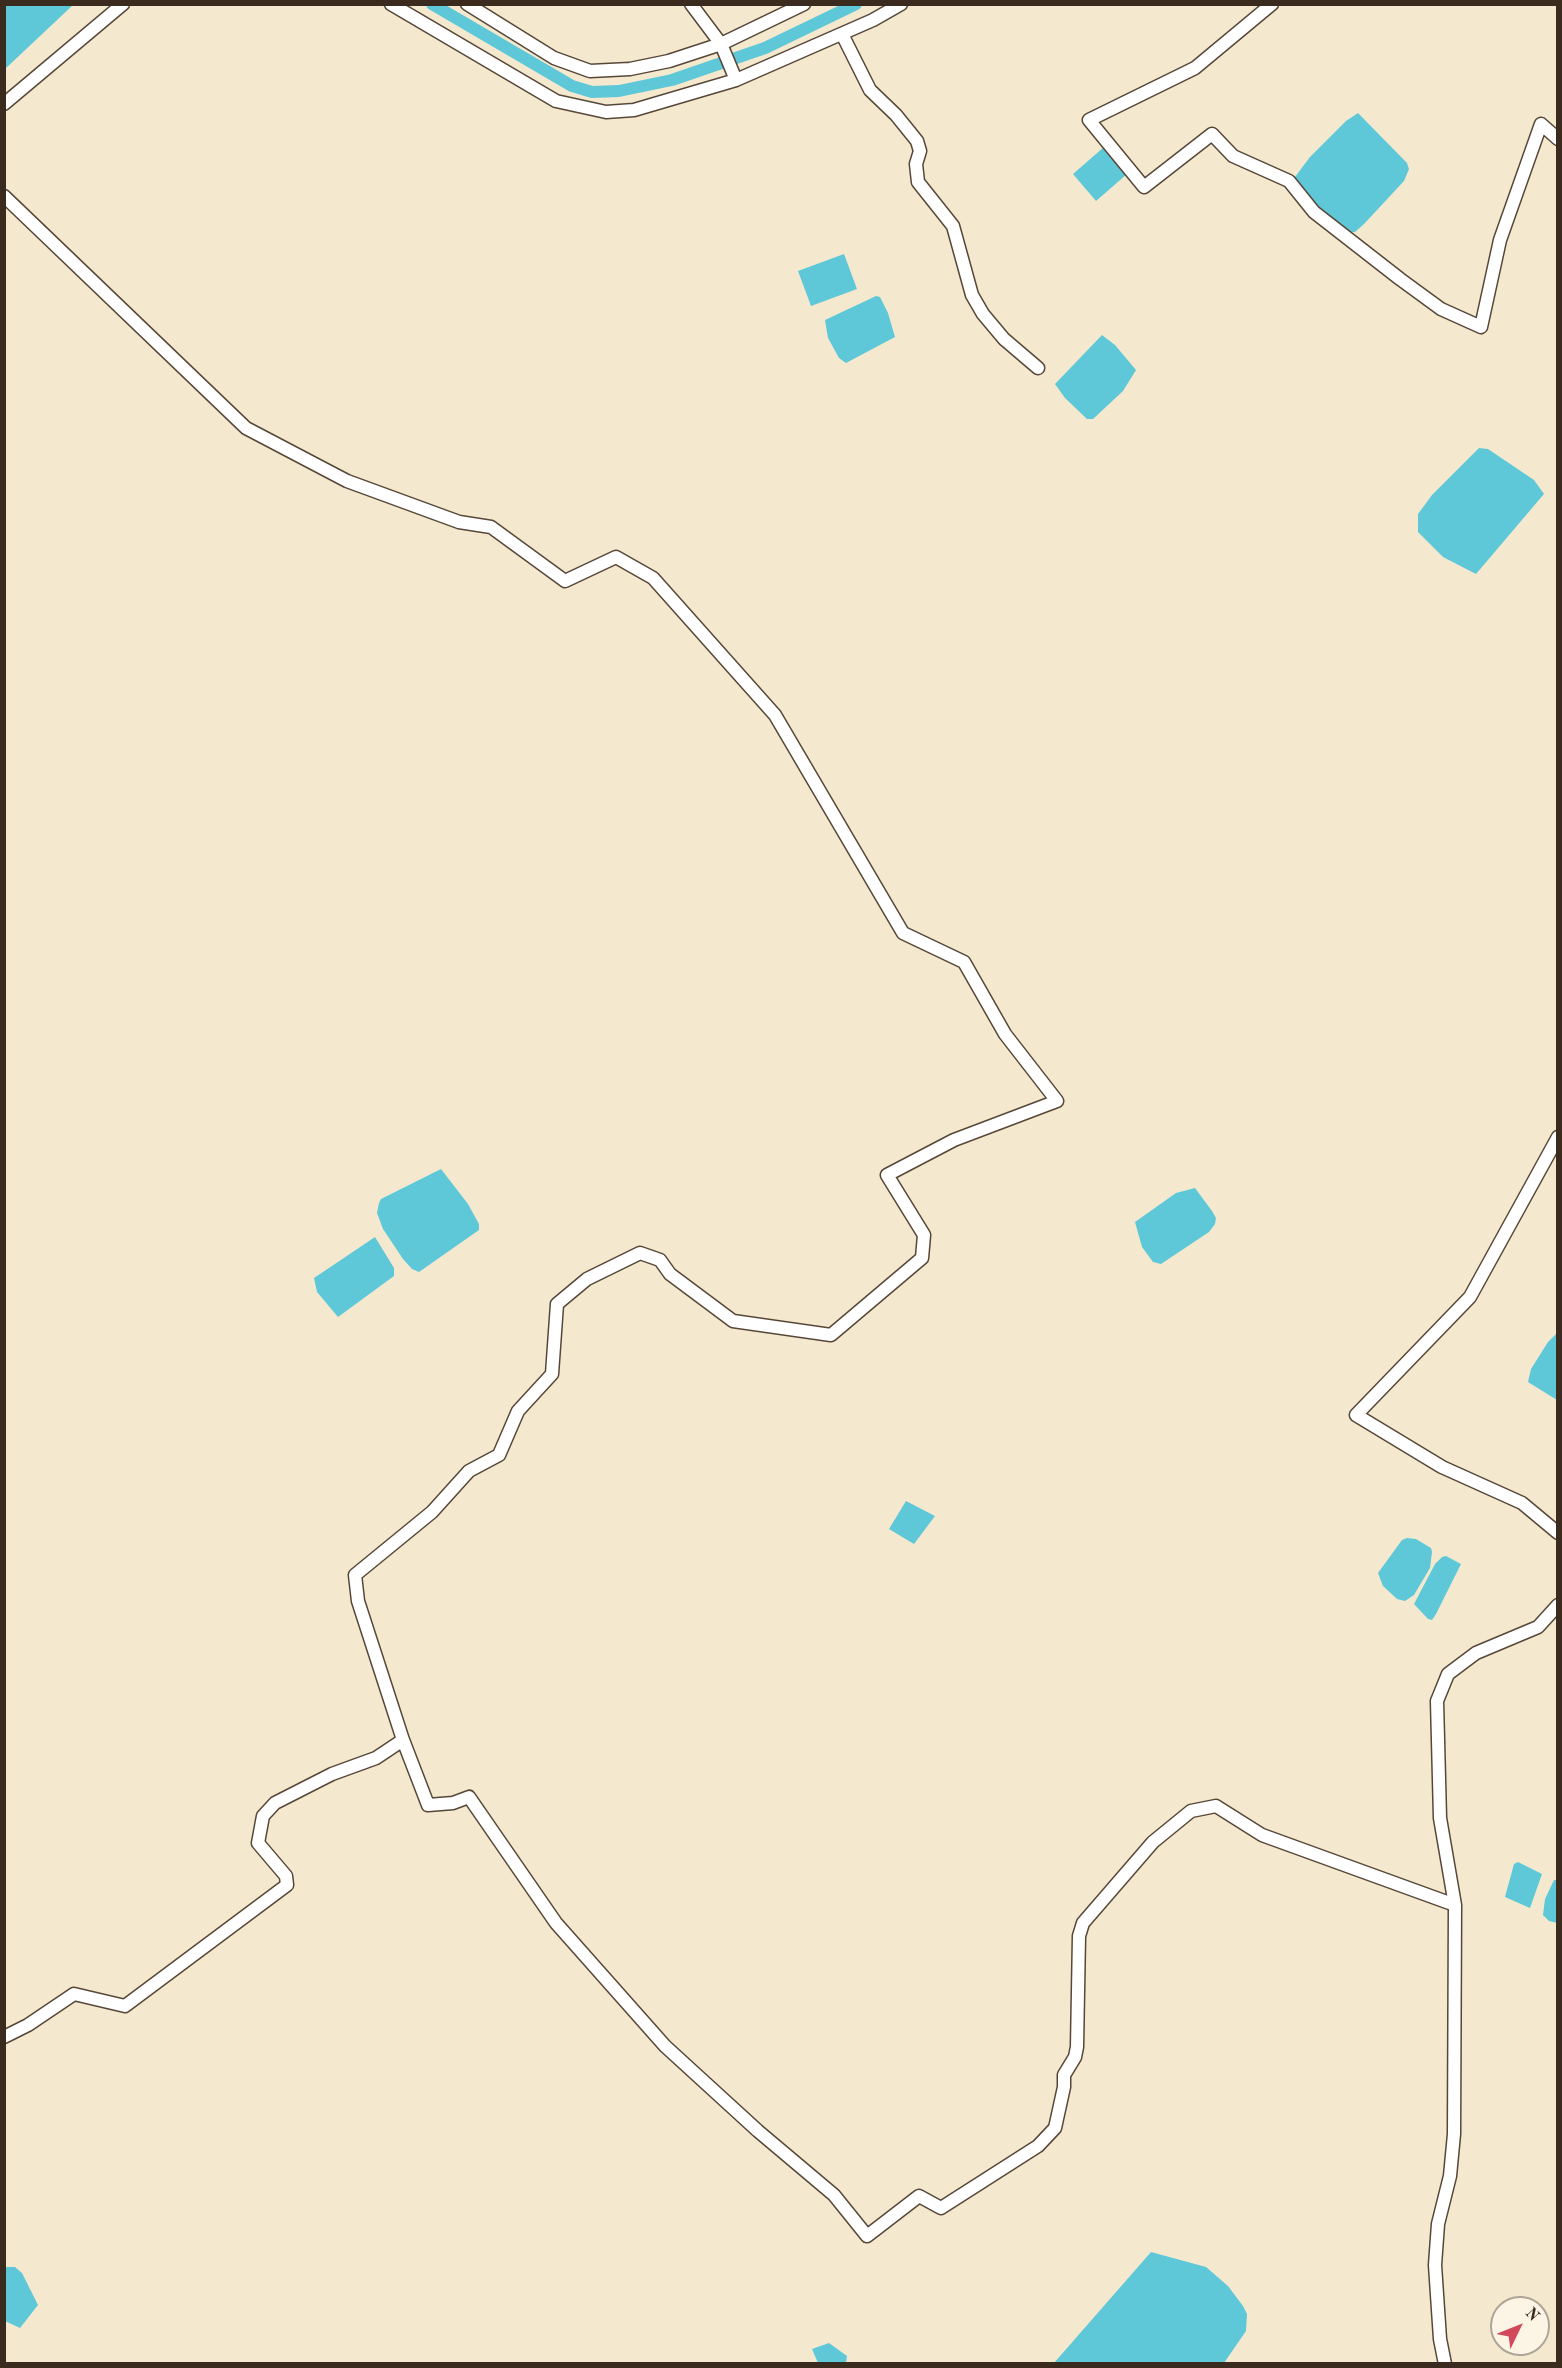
<!DOCTYPE html>
<style>
body{margin:0}
#map{position:relative;width:1562px;height:2368px;overflow:hidden;background:#f4e9ce;font-family:"Old Standard TT",serif}
canvas{display:block}
.frame{position:absolute;inset:0;border:6px solid #3b2a1e;pointer-events:none}
.north{position:absolute;left:1490px;top:2296px;width:60px;height:60px;box-sizing:border-box;background:#fcf5e5;border:2px solid #afa495;border-radius:50%;rotate:47deg;font-size:16px;font-weight:700;line-height:24px;text-align:center;color:#3b2a1e}
.north::after{content:'';display:block;margin:auto;width:21px;height:27px;background:#d1495b;clip-path:polygon(50% 0,100% 100%,50% 72%,0 100%)}
</style>
<div id="map">
<canvas width="1562" height="2368"></canvas>
<div class="frame"></div>
<div class="north">N</div>
</div>
<script>
const c = document.querySelector('canvas').getContext('2d');
c.lineJoin = 'round';
function paint(path, color) {
  c.fillStyle = color;
  c.fill(path, 'evenodd');
}
function toPath(rows) {
  const path = new Path2D();
  for (const r of rows) {
    path.moveTo(r[0], r[1]);
    for (let i = 2; i < r.length; i += 2) path.lineTo(r[i], r[i + 1]);
  }
  return path;
}
function trace(path, color, width, dash) {
  c.strokeStyle = color;
  c.lineWidth = width;
  c.lineCap = dash ? 'butt' : 'round';
  c.setLineDash(dash || []);
  c.stroke(path);
}
const water = toPath([
 [5,4,73,4,73,5,5,69],
 [1358,113,1407,163,1409,169,1404,181,1364,224,1355,232,1350,232,1321,213,1297,183,1295,177,1310,157,1346,121],
 [1104,147,1127,174,1096,201,1073,174],
 [844,254,857,289,811,306,798,271],
 [876,296,880,297,888,313,895,337,846,363,839,358,828,338,825,320],
 [1102,335,1115,345,1136,370,1123,391,1093,419,1087,419,1065,398,1055,384],
 [1479,448,1488,449,1534,480,1544,494,1476,574,1443,557,1418,532,1418,514,1432,495],
 [441,1169,468,1204,479,1224,479,1230,419,1272,412,1269,403,1259,383,1229,377,1213,379,1203,381,1199],
 [1195,1188,1212,1211,1216,1218,1215,1224,1209,1232,1161,1264,1153,1262,1142,1247,1135,1222,1176,1193],
 [375,1237,394,1268,394,1276,338,1317,317,1292,314,1278],
 [1557,1333,1557,1400,1528,1382,1531,1369,1548,1342],
 [906,1501,935,1516,914,1544,889,1529],
 [1407,1538,1416,1539,1431,1548,1432,1552,1430,1568,1414,1595,1405,1601,1397,1599,1383,1586,1378,1573,1402,1540],
 [1446,1556,1461,1564,1436,1614,1432,1620,1428,1619,1414,1604,1435,1564,1442,1557],
 [1518,1862,1542,1874,1530,1908,1505,1897,1514,1864],
 [1554,1880,1557,1880,1557,1923,1549,1921,1543,1915,1545,1899],
 [1151,2252,1206,2267,1228,2286,1243,2306,1247,2314,1246,2331,1224,2363,1054,2363],
 [4,2267,15,2267,22,2273,38,2305,20,2328,5,2321],
 [829,2343,847,2356,846,2363,818,2363,812,2349]
]);
const canal = toPath([
 [432,4,572,86,592,92,619,91,672,80,765,48,856,4]
]);
const minor = toPath([
 [391,4,556,101,606,112,634,110,736,80,873,20,901,4],
 [467,4,554,58,590,71,630,69,669,61,721,44,804,4],
 [691,4,721,44,736,80],
 [1272,4,1195,68,1089,120,1144,187,1212,134,1233,156,1289,181,1314,212,1400,279,1441,309,1481,327,1500,240,1541,124,1558,139],
 [842,34,870,90,896,115,917,141,920,151,916,164,918,182,953,226,972,295,983,314,1004,339,1038,368],
 [4,104,123,4],
 [4,196,246,428,347,481,459,522,491,527,565,581,616,557,653,578,775,715,903,933,964,962,1005,1034,1057,1101,954,1140,887,1175,924,1235,922,1258,831,1335,733,1321,670,1274,660,1260,640,1253,587,1279,557,1304,552,1374,518,1411,499,1455,469,1471,432,1512,355,1575,358,1601,403,1740,428,1805,453,1803,469,1797,556,1923,665,2046,758,2131,834,2195,867,2236,919,2196,941,2208,1038,2146,1055,2128,1064,2087,1064,2075,1075,2057,1077,2047,1079,1936,1083,1923,1153,1842,1191,1811,1216,1806,1262,1835,1455,1905],
 [1558,1137,1470,1297,1356,1415,1442,1467,1522,1503,1558,1533],
 [4,2037,28,2025,74,1994,125,2006,287,1885,286,1876,258,1843,263,1816,275,1803,332,1774,376,1758,403,1740],
 [1445,2364,1440,2339,1435,2265,1438,2224,1450,2176,1454,2134,1455,1905,1440,1818,1437,1701,1448,1674,1476,1653,1538,1627,1558,1605]
]);
paint(water, '#5ec8d8');
trace(canal, '#5ec8d8', 12);
trace(minor, '#574738', 15);
trace(minor, '#fff', 12);
</script>
